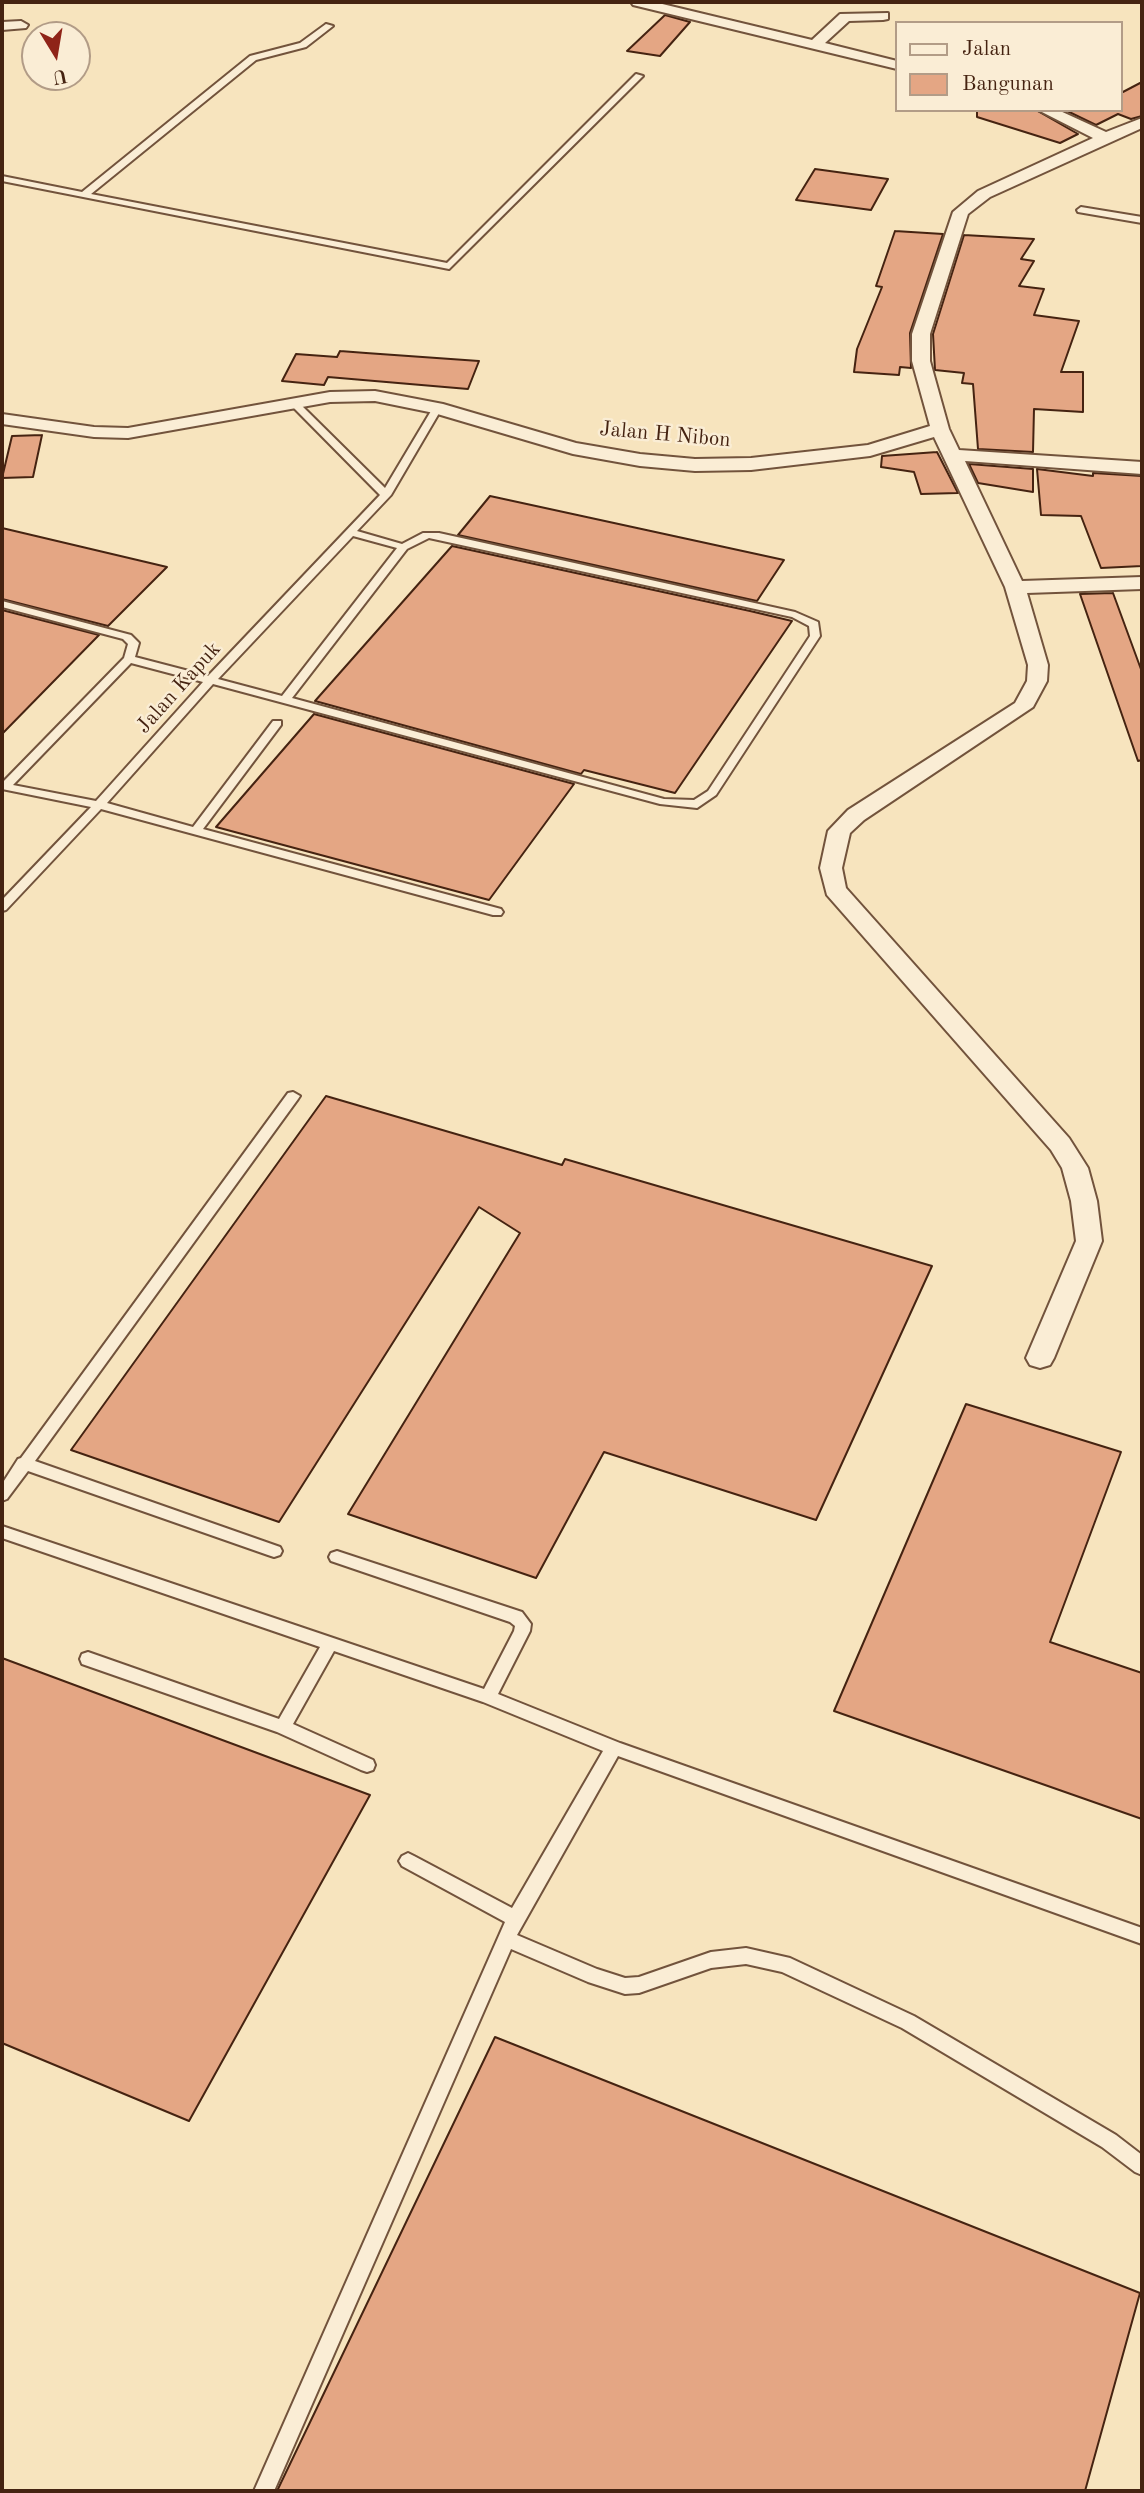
<!DOCTYPE html>
<style>
body{margin:0}
#map{position:relative;width:1144px;height:2493px;overflow:hidden;background:#f7e4be;font-family:"Old Standard TT",serif}
canvas{display:block}
.frame{position:absolute;inset:0;border:4px solid #452311;pointer-events:none}
.legend{position:absolute;left:895px;top:21px;width:228px;height:91px;box-sizing:border-box;background:#faedd5;border:2px solid #b29c87;margin:0;padding:9px 12px;list-style:none;font-size:21px;color:#452311}
.legend li{display:flex;align-items:center;gap:14px;height:35px}
.legend b{width:35px;border:2px solid #b29c87}
.north{position:absolute;left:21px;top:21px;width:70px;height:70px;box-sizing:border-box;background:#faedd5;border:2px solid #b29c87;border-radius:50%;rotate:169deg;font-size:19px;font-weight:700;line-height:28px;text-align:center;color:#452311}
.north::after{content:'';display:block;margin:auto;width:24px;height:32px;background:#8f2418;clip-path:polygon(50% 0,100% 100%,50% 72%,0 100%)}
</style>
<div id="map">
<canvas width="1144" height="2493"></canvas>
<div class="frame"></div>
<ul class="legend">
<li><b style="height:9px;background:#faedd5"></b>Jalan</li>
<li><b style="height:19px;background:#e4a684"></b>Bangunan</li>
</ul>
<div class="north">U</div>
</div>
<script>
const c = document.querySelector('canvas').getContext('2d');
c.lineJoin = 'round';
function paint(path, color) {
  c.fillStyle = color;
  c.fill(path, 'evenodd');
}
function toPath(rows) {
  const path = new Path2D();
  for (const r of rows) {
    path.moveTo(r[0], r[1]);
    for (let i = 2; i < r.length; i += 2) path.lineTo(r[i], r[i + 1]);
  }
  return path;
}
function trace(path, color, width, dash) {
  c.strokeStyle = color;
  c.lineWidth = width;
  c.lineCap = dash ? 'butt' : 'round';
  c.setLineDash(dash || []);
  c.stroke(path);
}
function drawText(font, color, halo, rows, align = 'center') {
  c.font = font + ' "Old Standard TT",serif';
  c.lineWidth = 5;
  c.setLineDash([]);
  c.textBaseline = 'middle';
  c.strokeStyle = halo;
  c.fillStyle = color;
  for (const [text, x, y, turn = 0] of rows) {
    c.save();
    c.translate(x, y);
    c.rotate((+turn || 0) * Math.PI / 180);
    c.textAlign = isNaN(turn) ? turn : align;
    if (halo) c.strokeText(text, 0, 0);
    c.fillText(text, 0, 0);
    c.restore();
  }
}
const building = toPath([
 [665,15,690,22,660,56,627,51,665,15],
 [1142,82,1142,116,1131,119,1118,114,1096,125,1065,110,1121,110,1121,93,1142,82],
 [977,110,1036,110,1078,134,1060,143,977,117,977,110],
 [815,169,888,179,871,210,796,200,815,169],
 [895,231,943,234,910,333,911,368,900,367,899,375,854,372,857,349,882,287,876,286,895,231],
 [964,235,1034,239,1021,259,1034,261,1019,286,1044,289,1034,315,1079,321,1061,372,1083,372,1083,412,1034,409,1033,452,978,449,973,384,962,383,964,373,935,370,933,334,964,235],
 [340,351,366,353,479,361,468,389,328,377,324,385,282,381,296,354,337,357,340,351],
 [42,435,33,477,2,478,12,436,42,435],
 [937,452,958,493,921,494,914,472,881,467,882,456,937,452],
 [969,464,1033,469,1033,492,978,483,969,464],
 [1037,469,1093,476,1093,473,1142,476,1142,566,1101,568,1081,516,1041,515,1037,469],
 [490,496,784,560,757,601,458,535,490,496],
 [2,528,167,567,108,626,2,599,2,528],
 [452,546,750,611,792,621,675,793,584,770,581,774,315,701,452,546],
 [1113,593,1142,672,1142,760,1138,761,1080,594,1113,593],
 [2,610,99,635,2,734,2,610],
 [314,714,574,784,489,900,216,827,314,714],
 [326,1096,562,1165,565,1159,932,1266,816,1520,604,1452,536,1578,348,1514,520,1233,479,1207,279,1522,71,1450,326,1096],
 [966,1404,1121,1452,1050,1642,1142,1673,1142,1819,834,1711,966,1404],
 [2,1658,370,1795,189,2121,2,2043,2,1658],
 [495,2037,1140,2293,1085,2491,277,2491,495,2037]
]);
const service = toPath([
 [326,24,333,26,306,47,256,60,91,194,447,263,636,74,643,76,449,269,2,181,2,176,82,192,250,56,300,43,326,24],
 [1081,207,1142,217,1142,223,1078,212,1077,210,1081,207],
 [295,401,298,402,385,488,434,406,442,408,391,495,357,531,402,544,423,533,439,533,795,612,818,622,820,636,716,795,697,808,660,804,213,684,107,803,193,827,273,721,281,721,281,725,203,829,501,909,503,912,501,915,493,915,101,809,6,910,2,911,2,900,91,807,2,789,2,783,124,658,128,644,123,639,2,607,2,601,131,635,139,643,135,657,208,676,380,495,292,406,292,402,295,401],
 [353,536,397,548,282,696,218,679,353,536],
 [429,538,792,617,809,626,810,636,708,791,694,800,664,799,292,698,407,549,429,538],
 [131,663,203,682,96,801,13,785,131,663],
 [293,1092,300,1096,298,1099,35,1461,280,1547,282,1551,280,1555,274,1557,268,1555,28,1471,7,1499,2,1501,2,1484,18,1459,21,1458,288,1093,293,1092],
 [2,1526,484,1689,514,1631,515,1626,510,1622,331,1561,329,1557,331,1553,337,1551,522,1612,531,1624,530,1631,498,1694,620,1743,1142,1928,1142,1944,618,1756,517,1935,597,1969,625,1978,639,1977,711,1952,746,1948,790,1958,914,2016,1116,2135,1142,2155,1142,2175,1135,2172,1102,2147,902,2028,782,1972,746,1964,711,1968,639,1993,625,1994,588,1982,511,1949,274,2491,254,2491,505,1922,402,1866,399,1861,402,1856,408,1853,414,1856,512,1908,603,1751,483,1702,334,1651,293,1724,373,1760,375,1765,373,1770,367,1772,361,1770,277,1732,82,1664,80,1659,82,1654,88,1652,279,1719,320,1647,2,1538,2,1526]
]);
const minor = toPath([
 [631,2,654,2,812,40,840,14,888,13,888,19,883,20,849,21,825,43,897,61,897,69,633,5,631,2],
 [21,21,28,25,26,28,2,30,2,22,21,21],
 [1038,110,1058,110,1106,132,1142,118,1142,128,990,197,968,214,930,334,930,361,949,429,959,450,1142,462,1142,474,965,461,1022,581,1142,577,1142,589,1027,593,1048,665,1047,681,1033,707,864,820,850,833,842,868,846,888,1069,1138,1088,1168,1097,1201,1102,1241,1054,1358,1050,1365,1040,1368,1030,1365,1026,1358,1076,1241,1071,1201,1062,1168,1051,1150,827,895,820,868,828,831,848,810,1015,703,1027,681,1028,665,1005,587,934,437,870,456,751,470,695,471,640,466,573,454,434,413,375,401,330,402,128,438,94,437,2,424,2,414,94,427,128,428,330,392,375,391,443,404,576,443,640,454,695,459,751,458,868,445,930,426,912,361,912,334,953,212,978,191,1093,138,1038,110]
]);
const farStreetnames = [
 ["Jalan H Nibon",665,435,5],
 ["Jalan Kapuk",179,688,-48]
];
paint(building, '#e4a684');
trace(building, '#452311', 2);
trace(service, '#72533c', 4);
trace(minor, '#72533c', 4);
paint(service, '#faedd5');
paint(minor, '#faedd5');
drawText('21px', '#452311', '#faedd5', farStreetnames);
</script>
